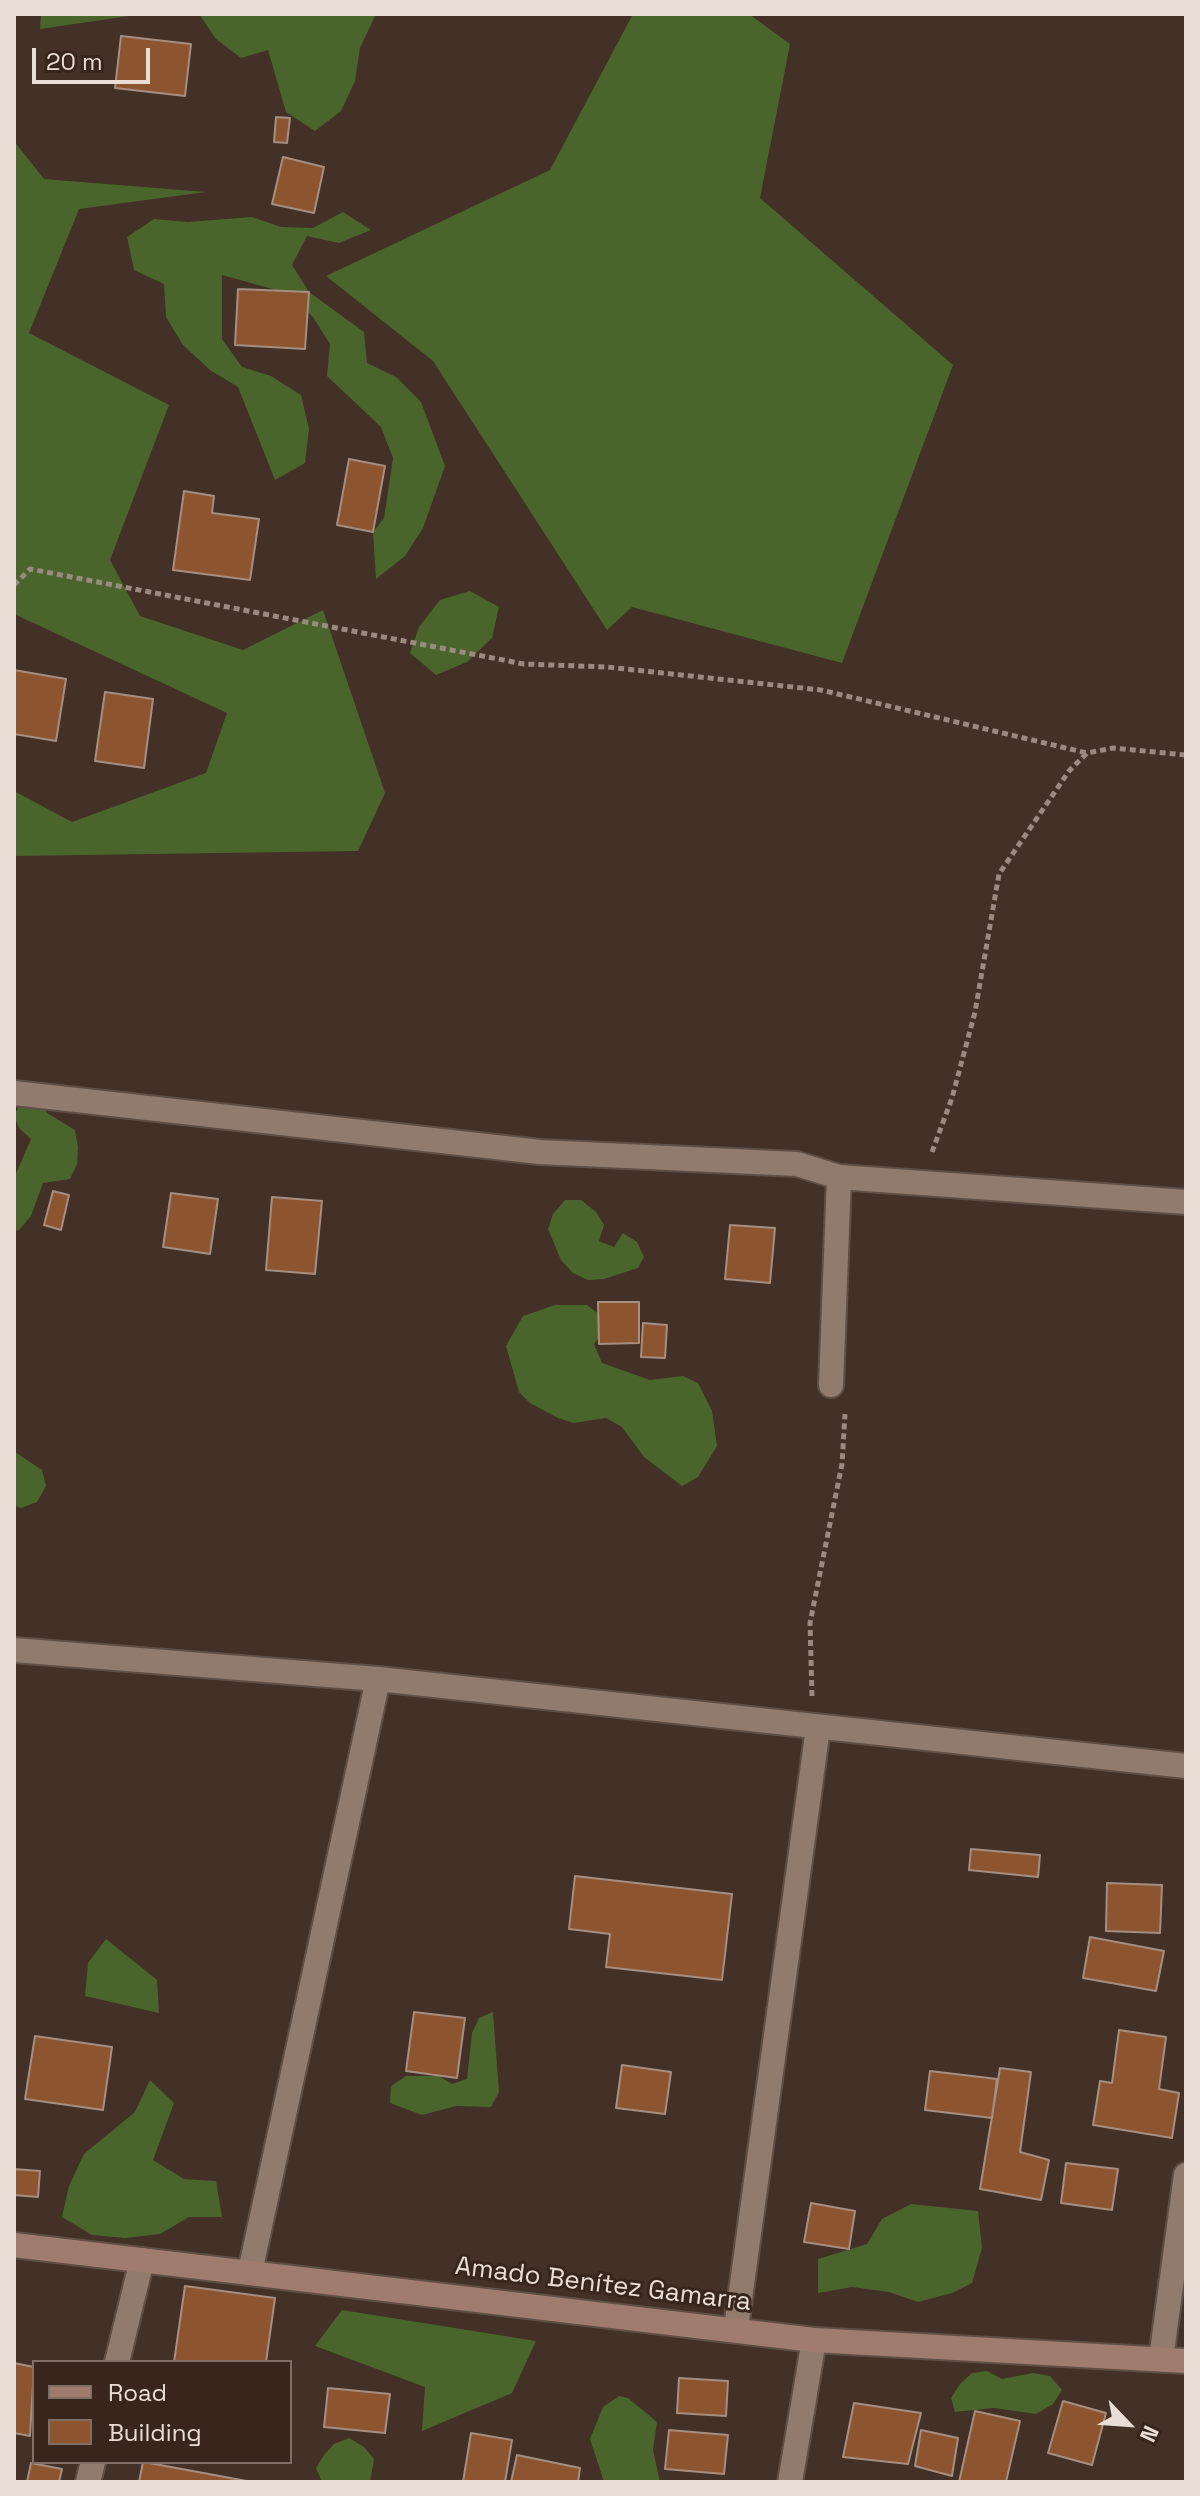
<!DOCTYPE html>
<meta charset="utf-8">
<style>
body{margin:0}
#map{position:relative;width:1200px;height:2496px;overflow:hidden;background:#433026;font-family:"Space Grotesk",sans-serif}
canvas{display:block}
.frame{position:absolute;inset:0;border:16px solid #e9ddd6;pointer-events:none}
.legend{position:absolute;left:32px;top:2360px;width:260px;height:104px;box-sizing:border-box;background:#38261c;border:2px solid #7f6f66;margin:0;padding:10px 14px;list-style:none;font-size:24px;color:#e9ddd6}
.legend li{display:flex;align-items:center;gap:16px;height:40px}
.legend b{width:40px;border:2px solid #7f6f66}
.north{position:absolute;left:1088px;top:2384px;width:80px;height:80px;-webkit-text-stroke:6px #38261c;paint-order:stroke;rotate:115deg;font-size:22px;font-weight:700;line-height:32px;text-align:center;color:#e9ddd6}
.north::after{content:'';display:block;margin:auto;width:28px;height:36px;background:#e9ddd6;clip-path:polygon(50% 0,100% 100%,50% 72%,0 100%)}
.scale{position:absolute;left:32px;top:48px;width:118px;height:36px;box-sizing:border-box;border:4px solid #e9ddd6;border-top:0;padding-left:10px;font-size:24px;line-height:28px;white-space:nowrap;color:#e9ddd6;-webkit-text-stroke:6px #38261c;paint-order:stroke}
</style>
<div id="map">
<canvas width="1200" height="2496"></canvas>
<div class="frame"></div>
<ul class="legend">
<li><b style="height:10px;background:#a07c6e"></b>Road</li>
<li><b style="height:22px;background:#8d5430"></b>Building</li>
</ul>
<div class="north">N</div>
<div class="scale">20 m</div>
</div>
<script>
const c = document.querySelector('canvas').getContext('2d');
c.lineJoin = 'round';
function paint(path, color) {
  c.fillStyle = color;
  c.fill(path, 'evenodd');
}
function toPath(rows) {
  const path = new Path2D();
  for (const r of rows) {
    path.moveTo(r[0], r[1]);
    for (let i = 2; i < r.length; i += 2) path.lineTo(r[i], r[i + 1]);
  }
  return path;
}
function trace(path, color, width, dash) {
  c.strokeStyle = color;
  c.lineWidth = width;
  c.lineCap = dash ? 'butt' : 'round';
  c.setLineDash(dash || []);
  c.stroke(path);
}
function drawText(font, color, halo, rows, align = 'center') {
  c.font = font + ' "Space Grotesk",sans-serif';
  c.lineWidth = 6;
  c.setLineDash([]);
  c.textBaseline = 'middle';
  c.strokeStyle = halo;
  c.fillStyle = color;
  for (const [text, x, y, turn = 0] of rows) {
    c.save();
    c.translate(x, y);
    c.rotate((+turn || 0) * Math.PI / 180);
    c.textAlign = isNaN(turn) ? turn : align;
    if (halo) c.strokeText(text, 0, 0);
    c.fillText(text, 0, 0);
    c.restore();
  }
}
const forest = toPath([
 [41,14,143,14,40,29],
 [199,14,376,14,360,48,355,81,341,111,315,131,286,112,268,50,241,58,216,39],
 [633,14,749,14,790,44,760,198,953,365,842,663,632,607,607,630,433,361,326,276,550,170],
 [14,141,44,179,206,192,79,209,29,333,169,405,110,560,140,616,243,650,323,610,385,793,358,851,14,856,14,791,72,822,206,773,227,713,14,614],
 [343,212,371,230,339,243,307,236,292,265,309,292,364,332,367,363,396,377,421,402,445,466,423,528,405,556,376,579,373,532,384,518,393,458,381,427,327,376,330,344,313,317,287,293,222,275,222,339,242,367,271,376,301,395,309,429,305,463,275,480,238,387,210,370,183,345,166,317,164,284,134,270,127,237,154,219,188,222,252,217,281,227,313,228],
 [470,591,499,607,492,638,467,662,436,675,410,653,419,627,440,600],
 [22,1100,39,1100,47,1113,75,1130,78,1147,77,1164,70,1179,43,1183,31,1216,19,1230,14,1231,14,1178,31,1139,19,1128,14,1116],
 [565,1200,581,1200,596,1212,604,1225,599,1241,614,1247,623,1233,637,1242,644,1257,638,1268,604,1279,588,1280,573,1273,561,1260,548,1229,553,1214],
 [555,1305,587,1305,600,1315,605,1331,594,1344,602,1363,650,1380,683,1376,698,1383,712,1411,717,1446,698,1477,682,1486,644,1457,622,1427,606,1418,574,1423,558,1418,530,1403,519,1392,506,1346,523,1316],
 [14,1429,15,1452,42,1470,46,1486,37,1502,21,1508,14,1506],
 [106,1939,157,1980,159,2013,85,1996,88,1963],
 [493,2012,499,2092,491,2107,456,2106,422,2115,390,2103,391,2086,406,2076,439,2076,452,2084,467,2079,472,2033,479,2018],
 [150,2080,174,2103,153,2160,184,2179,216,2181,222,2217,189,2217,160,2234,125,2238,92,2235,62,2217,69,2186,84,2154,135,2112],
 [911,2204,978,2211,982,2248,972,2283,952,2293,918,2302,889,2292,852,2287,818,2293,818,2259,867,2244,882,2219],
 [342,2310,536,2341,512,2393,422,2431,425,2387,315,2346],
 [987,2371,1002,2379,1033,2373,1050,2376,1062,2390,1053,2404,1036,2414,994,2408,955,2412,951,2398,960,2384,972,2373],
 [619,2396,628,2398,657,2422,653,2450,660,2482,604,2482,590,2439,603,2407],
 [349,2438,364,2447,374,2459,370,2482,322,2482,316,2468,324,2455,334,2444]
]);
const building = toPath([
 [121,36,191,44,185,96,115,88,121,36],
 [276,117,290,118,287,143,274,142,276,117],
 [283,157,324,167,314,213,272,204,283,157],
 [238,289,309,292,305,349,235,345,238,289],
 [349,459,385,466,373,532,337,525,349,459],
 [184,491,214,496,212,513,259,519,250,580,173,570,184,491],
 [14,670,66,679,56,741,14,734,14,670],
 [105,692,153,699,144,768,95,761,105,692],
 [53,1191,69,1195,61,1230,44,1225,53,1191],
 [171,1193,218,1199,210,1254,163,1247,171,1193],
 [272,1197,322,1201,315,1274,266,1270,272,1197],
 [730,1225,775,1228,770,1283,725,1279,730,1225],
 [598,1302,639,1302,639,1343,599,1344,598,1302],
 [643,1323,667,1325,665,1358,641,1357,643,1323],
 [971,1849,1040,1855,1038,1877,969,1870,971,1849],
 [575,1876,732,1894,722,1980,606,1967,610,1934,569,1929,575,1876],
 [1107,1883,1162,1885,1160,1933,1106,1931,1107,1883],
 [1090,1937,1164,1951,1156,1991,1083,1978,1090,1937],
 [414,2012,465,2018,457,2078,406,2071,414,2012],
 [1119,2030,1166,2037,1159,2089,1179,2093,1172,2138,1093,2125,1100,2081,1112,2083,1119,2030],
 [35,2036,112,2047,103,2110,25,2099,35,2036],
 [622,2065,671,2072,665,2114,616,2108,622,2065],
 [1000,2068,1031,2072,1020,2152,1049,2160,1041,2200,980,2189,1000,2068],
 [930,2071,997,2079,992,2118,925,2110,930,2071],
 [1066,2163,1118,2169,1112,2210,1061,2203,1066,2163],
 [14,2169,40,2171,38,2197,14,2195,14,2169],
 [811,2203,855,2211,849,2249,804,2242,811,2203],
 [185,2286,275,2298,266,2362,174,2362,185,2286],
 [14,2363,34,2367,30,2436,14,2433,14,2363],
 [679,2378,728,2381,726,2416,677,2413,679,2378],
 [328,2388,390,2394,385,2433,324,2427,328,2388],
 [1063,2401,1106,2413,1092,2465,1048,2453,1063,2401],
 [854,2403,921,2413,908,2464,843,2457,854,2403],
 [975,2411,1020,2421,1006,2482,959,2482,975,2411],
 [669,2430,728,2435,724,2474,665,2469,669,2430],
 [921,2430,958,2438,952,2476,915,2466,921,2430],
 [471,2433,512,2440,505,2482,463,2482,471,2433],
 [517,2455,580,2468,578,2482,511,2482,517,2455],
 [143,2462,144,2462,252,2482,139,2482,143,2462],
 [31,2463,62,2469,59,2482,27,2482,31,2463]
]);
const path = toPath([
 [14,585,30,569,524,664,607,667,821,690,1087,753],
 [932,1152,952,1098,975,1012,999,874,1069,771,1087,753,1113,748,1186,755],
 [812,1696,810,1623,842,1464,845,1414]
]);
const minor = toPath([
 [14,1093,540,1152,797,1164,839,1177,1186,1202],
 [831,1385,839,1177],
 [14,1650,378,1679,1186,1766],
 [250,2272,378,1679],
 [736,2328,818,1728],
 [1161,2359,1186,2175],
 [117,2362,142,2260],
 [88,2482,93,2462],
 [790,2482,814,2340]
]);
const secondary = toPath([
 [14,2245,814,2340,1186,2361]
]);
const streetNames = [
 ["Amado Benítez Gamarra",603,2285,7]
];
paint(forest, '#49652b');
paint(building, '#8d5430');
trace(building, '#a58e82', 2);
trace(minor, '#5f4f46', 28);
trace(secondary, '#5f4f46', 28);
trace(path, '#9a8a82', 5, [6, 4]);
trace(minor, '#917b6f', 24);
trace(secondary, '#a07c6e', 24);
drawText('26px', '#e9ddd6', '#38261c', streetNames);
</script>
